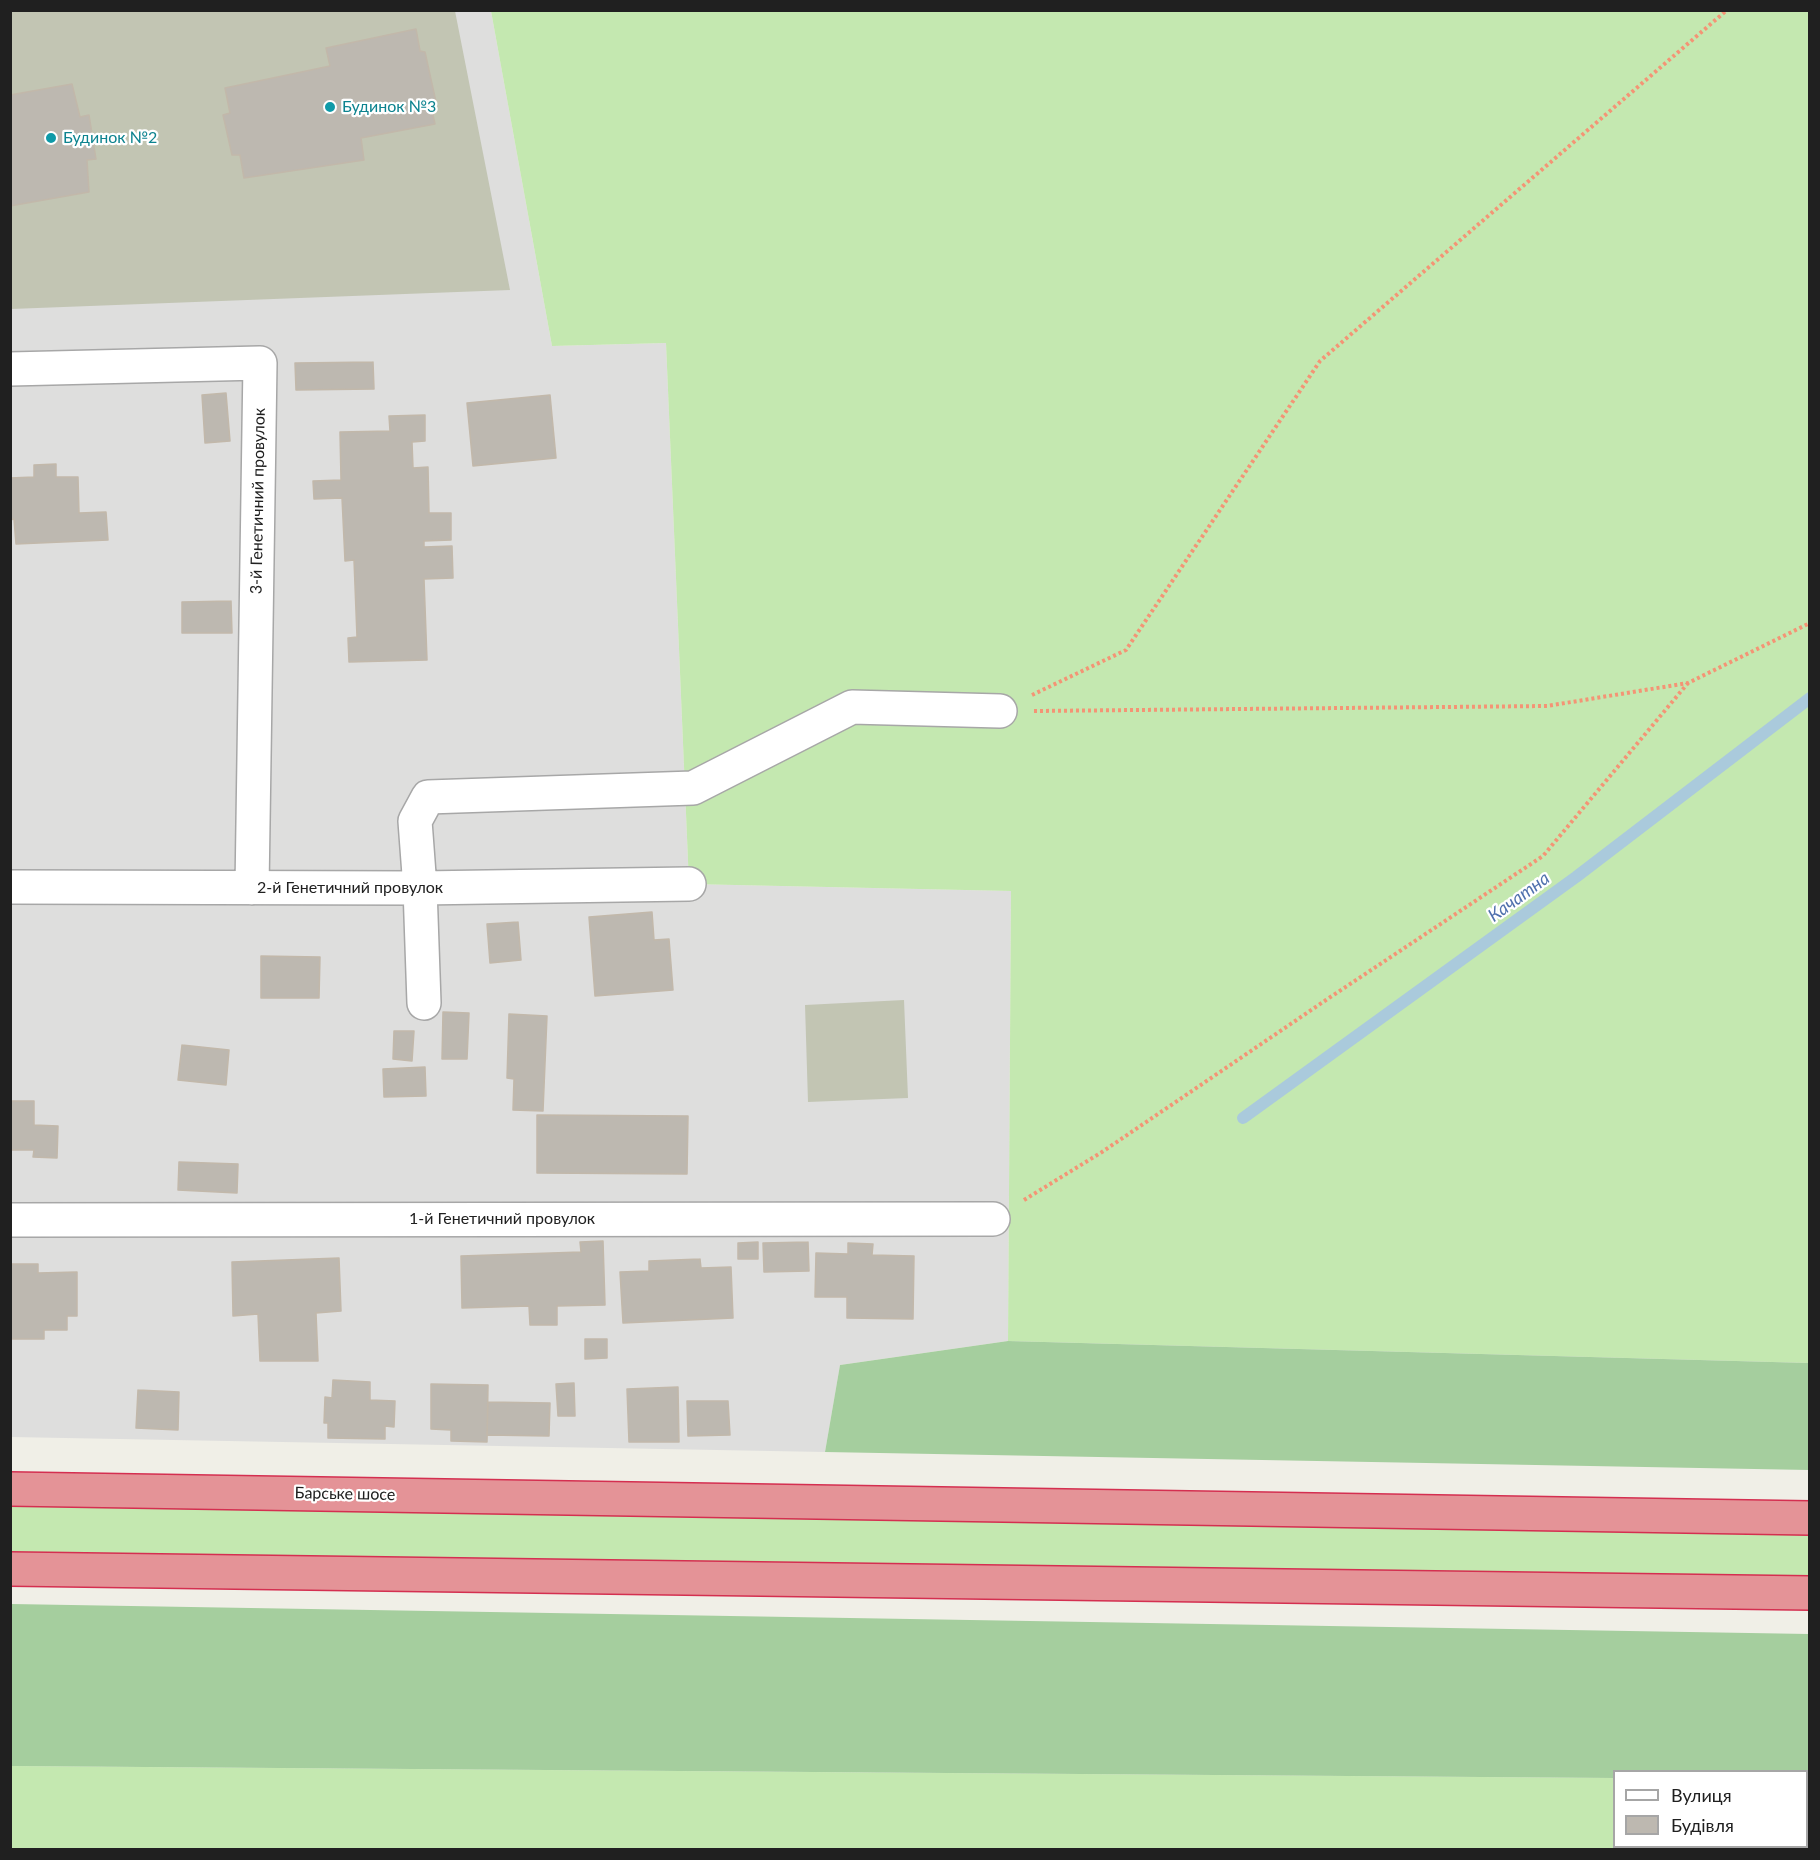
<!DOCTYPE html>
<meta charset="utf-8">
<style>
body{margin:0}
#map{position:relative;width:1820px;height:1860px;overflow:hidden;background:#f0efe7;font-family:Lato,sans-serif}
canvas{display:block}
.frame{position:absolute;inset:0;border:12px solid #202020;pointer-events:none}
.legend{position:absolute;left:1613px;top:1770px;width:195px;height:78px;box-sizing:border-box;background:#fff;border:2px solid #a6a6a6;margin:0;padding:8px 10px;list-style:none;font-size:18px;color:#202020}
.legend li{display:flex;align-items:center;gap:12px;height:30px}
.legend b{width:30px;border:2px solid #a6a6a6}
</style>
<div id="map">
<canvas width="1820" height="1860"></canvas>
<div class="frame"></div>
<ul class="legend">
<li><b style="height:8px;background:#fff"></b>Вулиця</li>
<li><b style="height:16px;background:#bdb8b0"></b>Будівля</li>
</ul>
</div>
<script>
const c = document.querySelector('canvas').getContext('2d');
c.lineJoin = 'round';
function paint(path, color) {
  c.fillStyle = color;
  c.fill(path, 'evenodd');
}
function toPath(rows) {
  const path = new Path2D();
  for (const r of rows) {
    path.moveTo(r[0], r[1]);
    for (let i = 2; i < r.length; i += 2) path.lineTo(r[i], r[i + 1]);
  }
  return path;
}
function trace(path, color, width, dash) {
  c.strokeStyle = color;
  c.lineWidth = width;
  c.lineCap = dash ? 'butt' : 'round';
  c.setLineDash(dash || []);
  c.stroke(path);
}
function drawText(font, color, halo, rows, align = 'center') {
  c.font = font + ' Lato,sans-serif';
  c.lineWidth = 4.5;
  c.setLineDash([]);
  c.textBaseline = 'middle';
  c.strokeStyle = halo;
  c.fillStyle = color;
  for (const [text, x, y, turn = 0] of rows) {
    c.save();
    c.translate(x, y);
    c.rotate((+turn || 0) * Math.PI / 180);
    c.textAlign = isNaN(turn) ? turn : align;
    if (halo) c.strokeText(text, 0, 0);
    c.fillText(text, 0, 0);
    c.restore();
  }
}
const residential = toPath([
 [11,11,491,11,552,346,666,343,689,884,1011,891,1008,1341,840,1365,825,1452,11,1437]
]);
const construction = toPath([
 [10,11,455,11,510,290,11,309],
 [904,1000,908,1098,808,1102,805,1005]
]);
const grass = toPath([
 [491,11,1809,11,1809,1363,1008,1341,1011,891,689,884,666,343,552,346],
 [10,1489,1809,1518,1809,1593,11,1569],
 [10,1766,1614,1778,1614,1846,1806,1846,1806,1779,1809,1779,1810,1849,11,1850]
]);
const forest = toPath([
 [1008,1341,1809,1363,1809,1470,825,1452,840,1365],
 [11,1604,1809,1634,1809,1779,1807,1779,1806,1772,1614,1772,1614,1778,11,1766]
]);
const stream = toPath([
 [1243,1118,1576,877,1810,698]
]);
const building = toPath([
 [416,29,420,51,425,52,436,102,430,102,435,124,361,138,364,160,244,178,240,155,232,155,223,115,230,113,225,88,330,66,326,48,416,29],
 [72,84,80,117,89,115,96,159,87,160,89,192,10,206,10,95,72,84],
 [373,362,374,389,296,390,295,363,373,362],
 [226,393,230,441,205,443,202,395,226,393],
 [550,395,556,458,473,466,467,403,550,395],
 [425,415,425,441,412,442,413,468,428,467,429,513,451,513,451,540,424,541,424,547,452,546,453,578,424,579,427,660,349,662,348,638,357,637,354,560,345,561,342,498,314,499,313,481,341,480,340,432,390,431,389,416,425,415],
 [56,464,56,477,78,477,79,513,106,512,108,540,16,544,14,519,10,520,10,478,34,477,34,465,56,464],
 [231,601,232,633,182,633,182,602,231,601],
 [652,912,654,940,669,939,673,990,595,996,589,917,652,912],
 [518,922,521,960,490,963,487,924,518,922],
 [261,956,320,957,319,998,261,998,261,956],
 [443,1012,469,1013,467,1059,442,1059,443,1012],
 [509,1014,547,1016,543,1111,513,1110,514,1079,507,1078,509,1014],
 [394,1031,414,1031,412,1061,393,1059,394,1031],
 [182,1045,229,1050,226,1085,178,1080,182,1045],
 [425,1067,426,1096,384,1097,383,1069,425,1067],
 [10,1101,34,1101,34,1125,58,1126,57,1158,33,1157,34,1150,10,1150,10,1101],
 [537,1115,688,1116,687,1174,537,1173,537,1115],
 [179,1162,238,1164,237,1193,178,1190,179,1162],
 [603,1241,605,1305,557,1306,557,1325,530,1325,529,1306,462,1308,461,1256,581,1252,580,1242,603,1241],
 [758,1242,758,1259,738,1259,738,1243,758,1242],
 [808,1242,809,1271,764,1272,763,1243,808,1242],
 [848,1243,873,1244,872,1255,914,1256,913,1319,847,1318,847,1297,815,1297,816,1253,848,1254,848,1243],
 [339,1258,341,1311,316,1313,318,1361,260,1361,258,1314,233,1316,232,1262,339,1258],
 [700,1259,701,1268,731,1267,733,1318,623,1323,620,1272,649,1271,649,1261,700,1259],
 [10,1264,38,1264,38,1273,77,1272,77,1316,67,1316,67,1330,44,1330,44,1339,10,1339,10,1264],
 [585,1339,607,1339,607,1358,585,1359,585,1339],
 [333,1380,370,1382,370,1400,395,1401,394,1427,385,1426,385,1439,328,1438,328,1423,324,1423,325,1397,332,1398,333,1380],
 [574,1383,575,1416,558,1416,556,1384,574,1383],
 [431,1384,488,1385,487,1442,451,1441,451,1430,431,1429,431,1384],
 [678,1387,679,1442,629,1442,627,1389,678,1387],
 [138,1390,179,1392,178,1430,136,1428,138,1390],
 [687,1401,728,1401,730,1435,688,1436,687,1401],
 [488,1402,550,1403,549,1436,487,1435,488,1402]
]);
const path = toPath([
 [1032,695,1126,650,1320,361,1727,10],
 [1034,711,1547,706,1688,683,1810,623],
 [1024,1200,1102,1152,1326,1000,1543,856,1688,683]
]);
const minor = toPath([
 [10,369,260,363,252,888],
 [10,887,420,888,689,884],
 [424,1003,420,888,415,821,428,797,693,788,852,707,1000,711],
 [10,1220,993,1219]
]);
const highway = toPath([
 [10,1489,1810,1518],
 [10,1569,1810,1593]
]);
const markers = [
 [330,107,6,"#0f9aa8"],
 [51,138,6,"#0f9aa8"]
];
const cultureNames = [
 ["Будинок №3",342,107],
 ["Будинок №2",63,138]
];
const streetNames = [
 ["3-й Генетичний провулок",258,501,-89],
 ["2-й Генетичний провулок",350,888],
 ["1-й Генетичний провулок",502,1219],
 ["Барське шосе",345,1494,1]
];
const waterNames = [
 ["Качатна",1519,897,-36]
];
paint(residential, '#dededd');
paint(construction, '#c2c5b3');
paint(grass, '#c4e8b0');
paint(forest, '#a5ce9e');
trace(stream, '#aacadc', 12);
paint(building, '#bdb8b0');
trace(building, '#c2b8aa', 1.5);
trace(minor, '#a7a7a7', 36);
trace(highway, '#d42f50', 36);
trace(path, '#f49475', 4, [3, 3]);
trace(minor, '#fff', 33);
trace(highway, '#e49397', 33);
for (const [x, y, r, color] of markers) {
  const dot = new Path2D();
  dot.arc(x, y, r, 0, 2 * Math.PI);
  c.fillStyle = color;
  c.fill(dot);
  trace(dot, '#fff', 2);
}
drawText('16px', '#0d838f', '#fff', cultureNames, 'left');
drawText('16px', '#202020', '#fff', streetNames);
drawText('italic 18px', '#5071ad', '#fff', waterNames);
</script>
